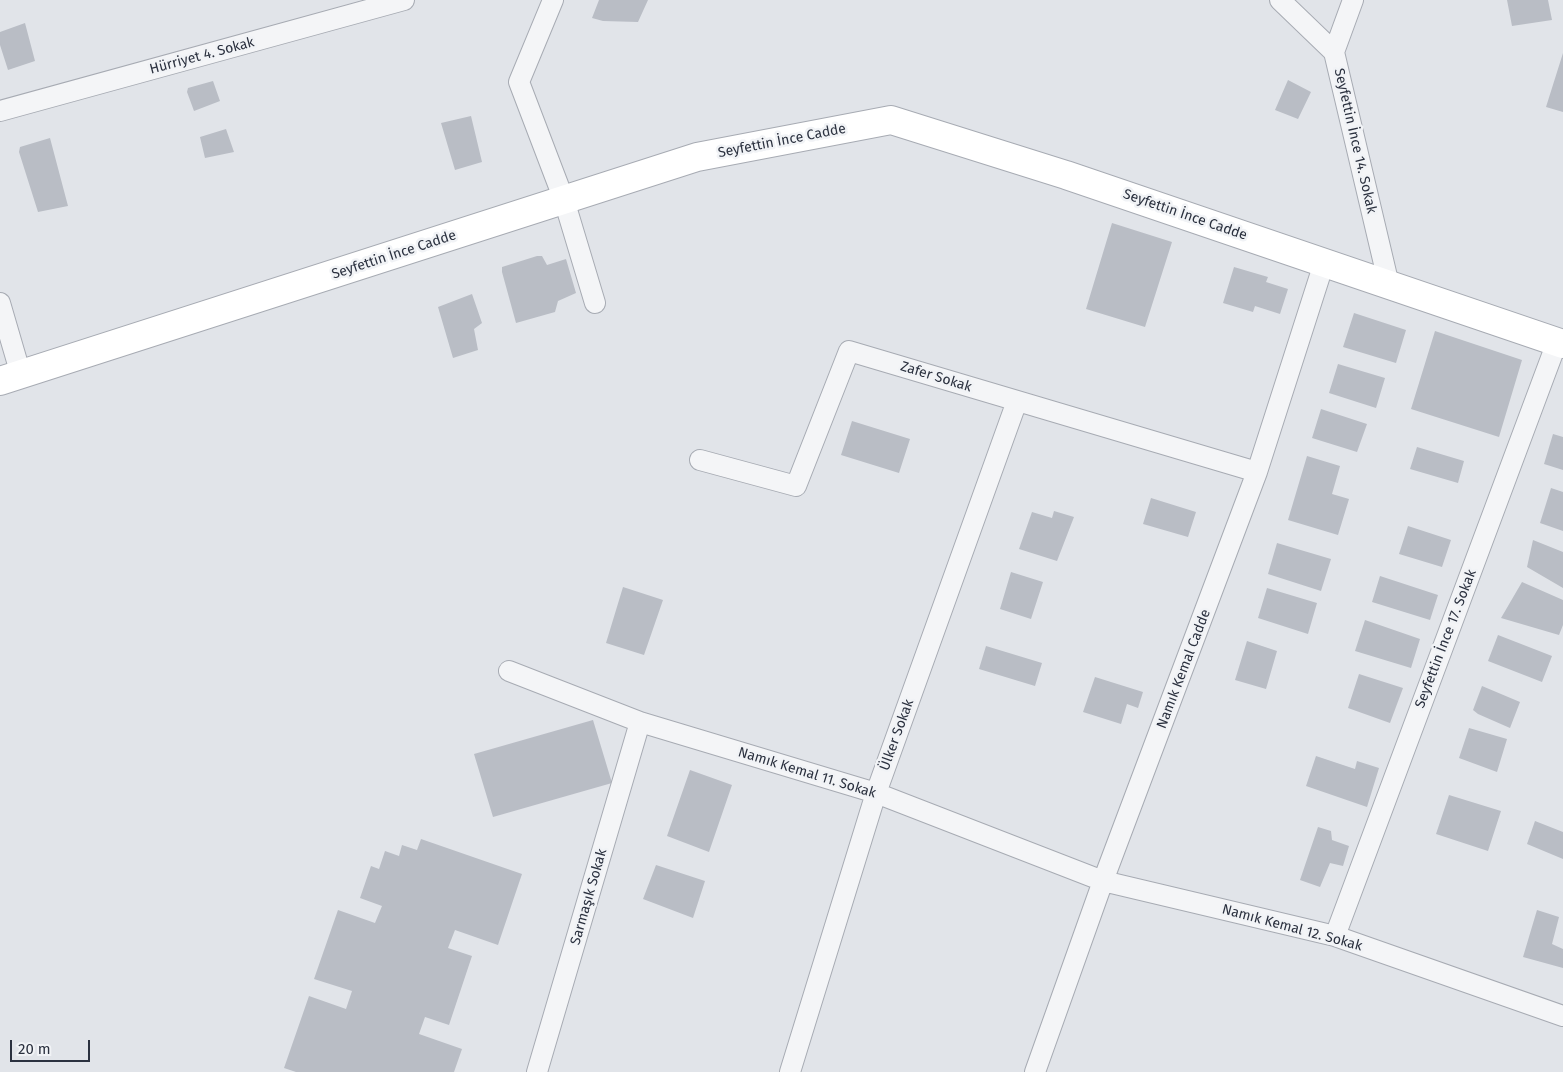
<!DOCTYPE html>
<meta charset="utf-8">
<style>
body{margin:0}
#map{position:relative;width:1563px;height:1072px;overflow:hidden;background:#e1e4e9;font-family:"Fira Sans",sans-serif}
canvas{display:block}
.scale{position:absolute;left:10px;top:1040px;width:80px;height:22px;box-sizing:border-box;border:2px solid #2b313f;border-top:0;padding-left:6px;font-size:15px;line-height:18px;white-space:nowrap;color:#2b313f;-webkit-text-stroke:4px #f1f3f6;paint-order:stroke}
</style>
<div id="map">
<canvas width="1563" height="1072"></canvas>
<div class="scale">20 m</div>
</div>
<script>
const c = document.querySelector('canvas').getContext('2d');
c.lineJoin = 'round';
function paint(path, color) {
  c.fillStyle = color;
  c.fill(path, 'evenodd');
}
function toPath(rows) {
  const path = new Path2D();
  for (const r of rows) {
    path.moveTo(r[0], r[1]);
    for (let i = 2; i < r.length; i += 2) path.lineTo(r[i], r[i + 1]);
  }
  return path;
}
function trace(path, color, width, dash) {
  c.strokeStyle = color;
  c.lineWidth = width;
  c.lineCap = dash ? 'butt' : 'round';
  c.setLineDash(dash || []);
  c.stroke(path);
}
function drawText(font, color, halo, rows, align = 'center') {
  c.font = font + ' "Fira Sans",sans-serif';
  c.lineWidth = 5;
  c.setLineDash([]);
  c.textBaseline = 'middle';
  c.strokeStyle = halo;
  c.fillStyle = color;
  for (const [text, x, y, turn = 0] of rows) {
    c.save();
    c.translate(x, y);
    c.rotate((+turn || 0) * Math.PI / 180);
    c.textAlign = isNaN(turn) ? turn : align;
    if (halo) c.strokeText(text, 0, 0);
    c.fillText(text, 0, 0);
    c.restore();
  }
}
const building = toPath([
 [599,0,648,0,638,22,603,21,592,18],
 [1507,0,1548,0,1552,20,1512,26],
 [25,23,35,61,8,70,0,45,0,32],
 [1563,53,1563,112,1546,107],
 [1288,80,1311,92,1298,119,1275,110],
 [213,81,220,101,194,111,187,92,188,88],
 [471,116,482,162,455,170,441,123],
 [226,129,234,152,205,158,200,137],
 [50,138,68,206,38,212,19,152,20,147],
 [1112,223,1172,242,1145,327,1086,309],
 [537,256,542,256,547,265,566,259,576,293,558,301,555,312,516,323,502,272,502,267],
 [1234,267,1268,277,1266,282,1288,289,1280,314,1255,306,1253,312,1223,303],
 [472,294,482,323,474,329,478,350,453,358,438,307],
 [1354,313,1406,330,1396,363,1343,347],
 [1435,331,1522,360,1499,437,1411,409],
 [1338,364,1385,378,1376,408,1329,393],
 [1321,409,1367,424,1357,452,1312,438],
 [852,421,910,439,899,473,841,455],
 [1553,434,1563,437,1563,470,1544,464],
 [1417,447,1464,461,1458,483,1410,469],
 [1307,456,1340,466,1332,494,1349,499,1338,535,1288,520],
 [1551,488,1563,492,1563,531,1540,523],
 [1151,498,1196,512,1188,537,1143,524],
 [1054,511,1074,517,1057,561,1019,549,1032,512,1052,518],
 [1408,526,1451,540,1442,567,1399,554],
 [1533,540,1563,552,1563,588,1527,567],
 [1277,543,1331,559,1321,591,1268,574],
 [1011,572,1043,582,1031,619,1000,609],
 [1380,576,1438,595,1430,620,1372,602],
 [1522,582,1563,600,1563,625,1559,635,1501,618],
 [623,587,663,600,644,655,606,643],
 [1267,588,1317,603,1308,634,1258,618],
 [1365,620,1420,639,1411,668,1355,651],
 [1498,635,1552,656,1542,682,1488,661],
 [1247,641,1277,651,1266,689,1235,680],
 [986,646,1042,663,1035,686,979,669],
 [1359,674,1403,688,1390,723,1348,708],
 [1095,677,1143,692,1138,708,1127,704,1121,724,1083,712],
 [1482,686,1520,702,1510,728,1478,714,1473,710],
 [593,720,612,783,493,817,474,754],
 [1469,728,1507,739,1497,772,1459,758],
 [1316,756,1355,769,1357,761,1379,768,1367,807,1306,786],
 [690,770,732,785,709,852,667,836],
 [1449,795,1501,811,1488,851,1436,834],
 [1535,821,1563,832,1563,859,1527,844],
 [1318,827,1331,831,1332,840,1349,846,1343,866,1330,863,1320,887,1300,880],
 [421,839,522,874,498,945,455,930,448,948,472,956,449,1025,425,1017,419,1034,462,1049,454,1072,296,1072,284,1068,309,996,346,1009,352,991,314,979,338,910,375,923,382,906,360,898,371,866,379,869,385,851,399,856,402,845,417,850],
 [656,865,705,881,693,918,643,899],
 [1537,910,1559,917,1552,944,1563,949,1563,968,1523,957]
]);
const street = toPath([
 [553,0,519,82,564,200,595,303],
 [1280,0,1334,52],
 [1353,0,1334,52,1389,285],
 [0,111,404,0],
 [0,303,21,375],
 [700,460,796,486,849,351,1257,472],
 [509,671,640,722,876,793,1103,881,1335,936,1563,1016],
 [1335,936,1557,342],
 [537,1072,640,722],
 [790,1072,876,793,1017,401],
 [1035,1072,1103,881,1257,472,1324,263]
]);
const secondary = toPath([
 [0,381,697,157,891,120,1066,175,1563,344]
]);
const streetNames = [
 ["Hürriyet 4. Sokak",202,56,-15],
 ["Seyfettin İnce Cadde",782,141,-11],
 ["Seyfettin İnce 14. Sokak",1355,141,77],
 ["Seyfettin İnce Cadde",1185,215,19],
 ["Seyfettin İnce Cadde",394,255,-18],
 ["Zafer Sokak",936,377,17],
 ["Seyfettin İnce 17. Sokak",1446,639,-69],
 ["Namık Kemal Cadde",1184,669,-69],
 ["Ülker Sokak",897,735,-70],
 ["Namık Kemal 11. Sokak",807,773,17],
 ["Sarmaşık Sokak",589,897,-74],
 ["Namık Kemal 12. Sokak",1292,928,15]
];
paint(building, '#b9bdc5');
trace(street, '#a7abb3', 22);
trace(secondary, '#a7abb3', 30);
trace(street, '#f4f5f7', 20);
trace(secondary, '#fff', 28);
drawText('14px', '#2b313f', '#f1f3f6', streetNames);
</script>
